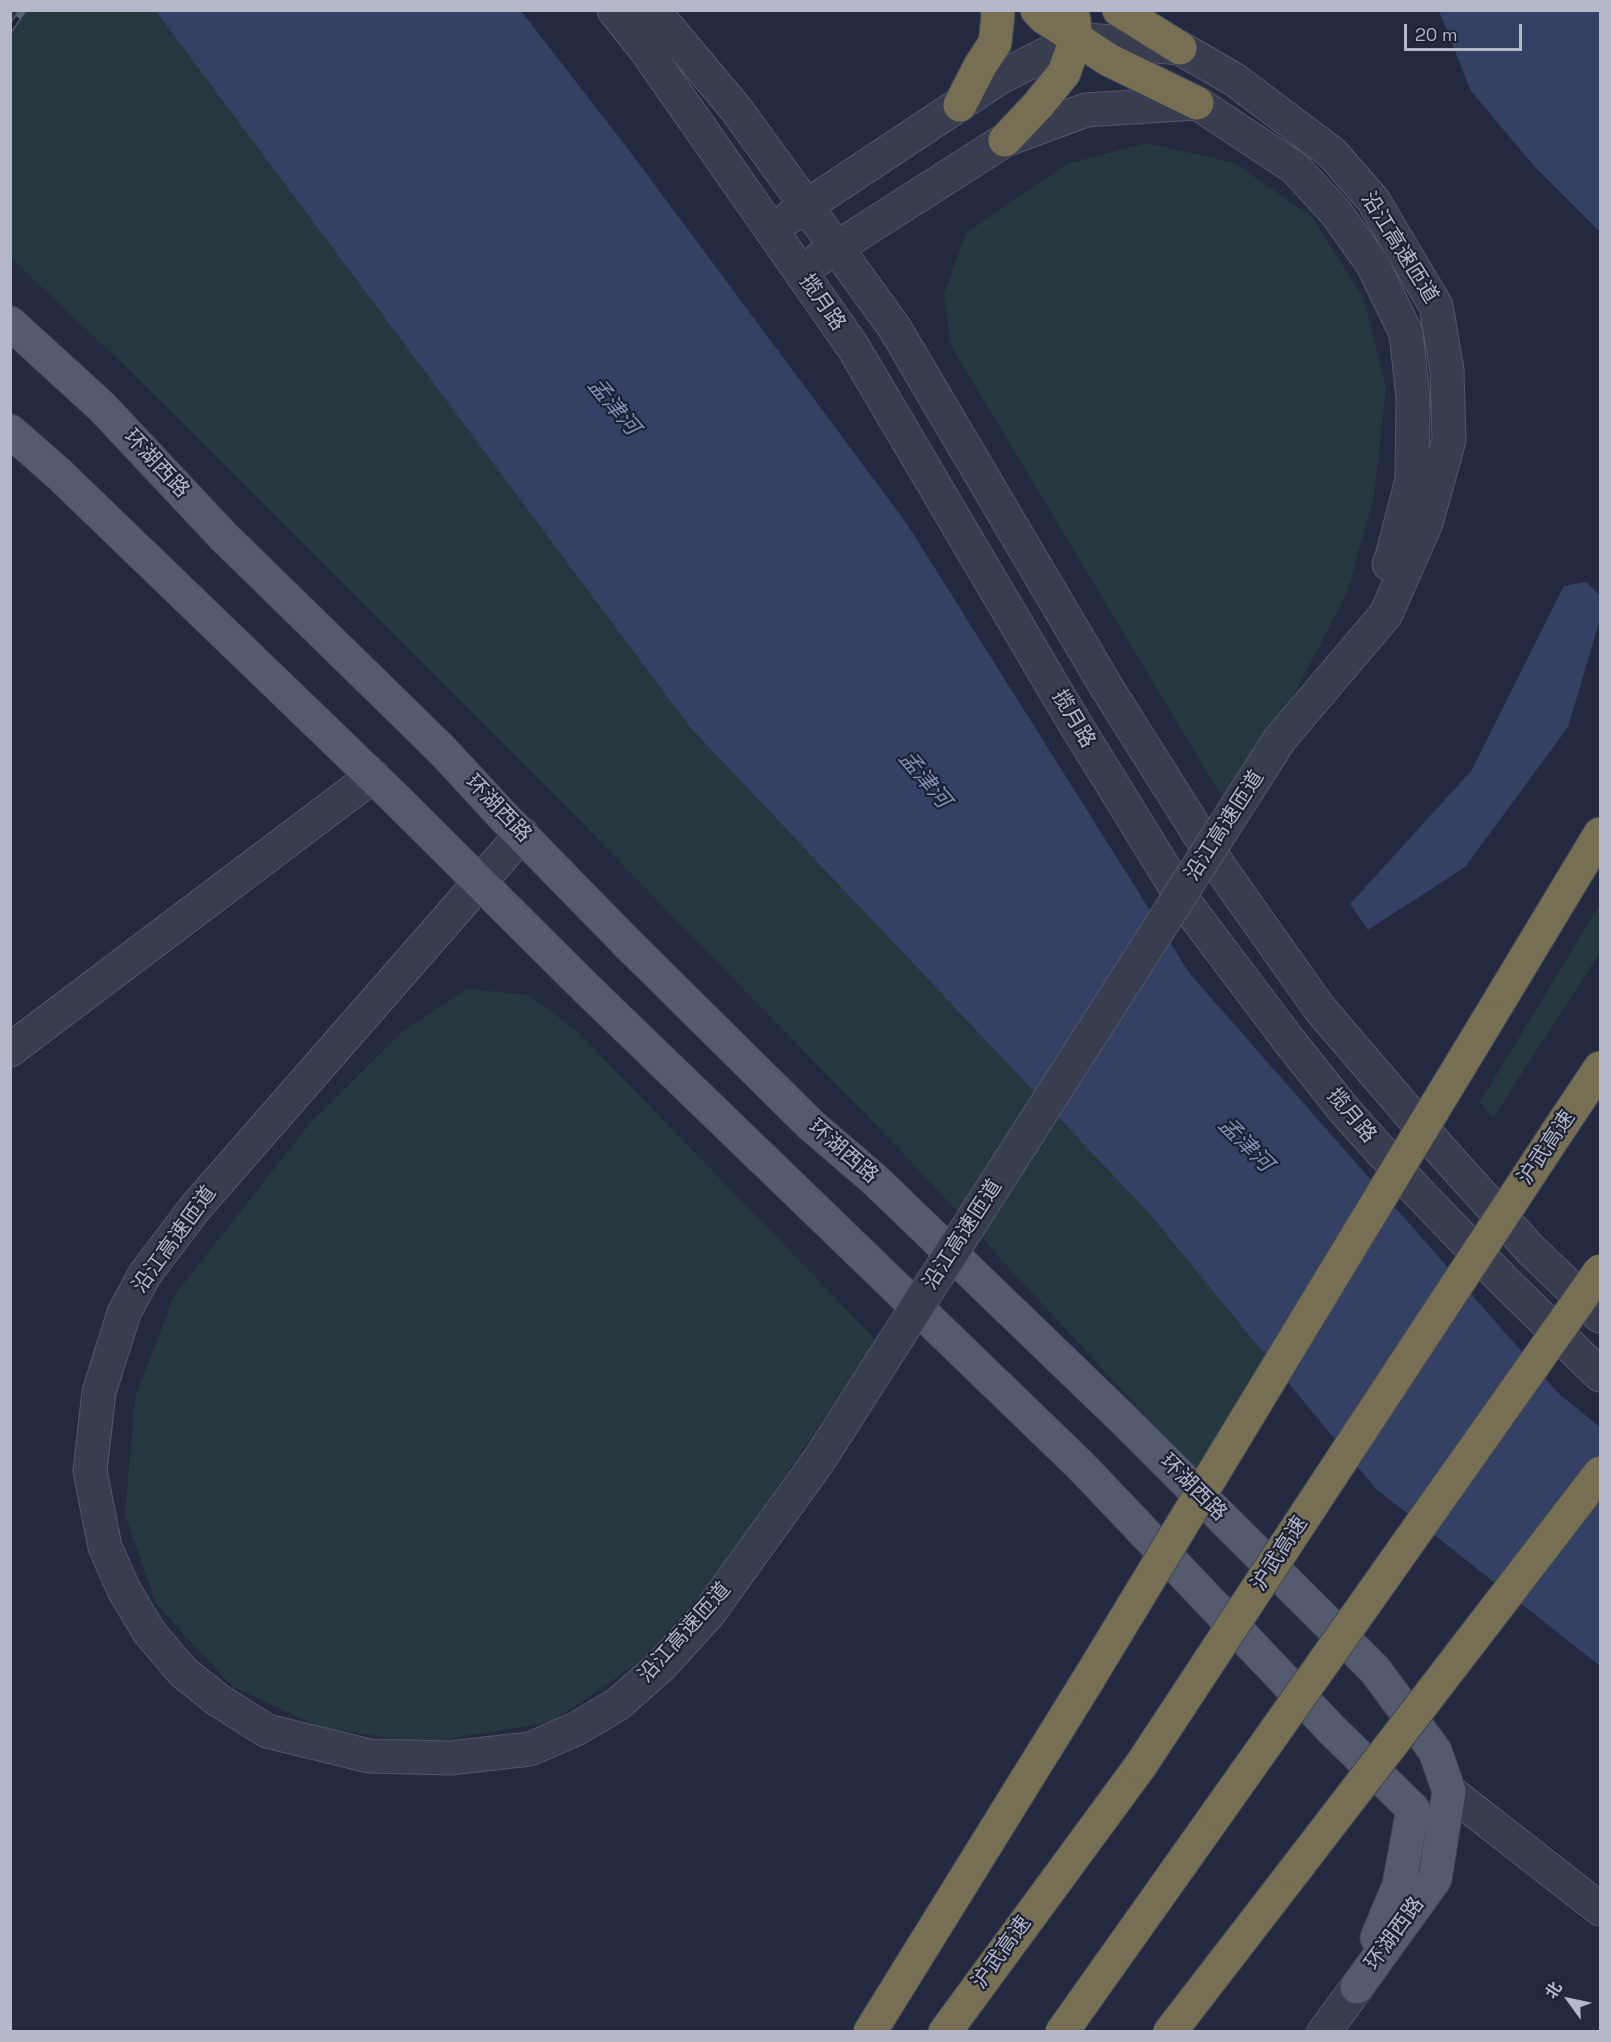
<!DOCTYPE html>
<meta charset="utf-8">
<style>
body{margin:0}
#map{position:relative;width:1611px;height:2042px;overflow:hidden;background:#232a3f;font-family:"Space Grotesk","Noto Sans SC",sans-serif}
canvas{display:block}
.frame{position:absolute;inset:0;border:12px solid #b4b8ca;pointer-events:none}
.north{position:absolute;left:1539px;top:1970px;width:60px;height:60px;-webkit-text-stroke:4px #1c2234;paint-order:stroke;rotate:303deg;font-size:16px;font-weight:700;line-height:24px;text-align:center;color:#b4b8ca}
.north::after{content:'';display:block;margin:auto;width:21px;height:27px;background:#b4b8ca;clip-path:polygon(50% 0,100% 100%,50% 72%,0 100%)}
.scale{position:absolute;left:1404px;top:24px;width:118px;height:27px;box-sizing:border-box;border:3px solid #b4b8ca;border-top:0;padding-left:8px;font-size:18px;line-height:21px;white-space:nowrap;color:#b4b8ca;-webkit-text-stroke:4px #1c2234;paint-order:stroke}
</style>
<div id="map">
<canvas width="1611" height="2042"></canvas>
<div class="frame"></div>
<div class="north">北</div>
<div class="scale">20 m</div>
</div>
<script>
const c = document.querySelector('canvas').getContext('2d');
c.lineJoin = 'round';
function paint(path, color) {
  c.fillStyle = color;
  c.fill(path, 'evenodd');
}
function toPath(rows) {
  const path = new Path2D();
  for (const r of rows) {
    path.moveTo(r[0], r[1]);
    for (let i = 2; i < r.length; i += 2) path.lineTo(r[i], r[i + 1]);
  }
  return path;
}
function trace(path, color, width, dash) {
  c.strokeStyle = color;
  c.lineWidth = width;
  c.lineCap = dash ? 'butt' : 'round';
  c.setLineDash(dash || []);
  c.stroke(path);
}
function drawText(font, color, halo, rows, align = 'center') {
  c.font = font + ' "Space Grotesk","Noto Sans SC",sans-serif';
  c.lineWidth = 4.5;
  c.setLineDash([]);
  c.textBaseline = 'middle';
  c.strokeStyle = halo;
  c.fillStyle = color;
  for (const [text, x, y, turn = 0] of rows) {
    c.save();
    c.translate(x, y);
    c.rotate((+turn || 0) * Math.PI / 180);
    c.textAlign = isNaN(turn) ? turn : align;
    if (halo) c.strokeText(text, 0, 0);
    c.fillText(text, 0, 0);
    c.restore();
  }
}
const green = toPath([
 [10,11,248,11,1327,1286,1204,1479,905,1155,551,791,123,364,11,258],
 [1147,143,1234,163,1312,217,1363,297,1386,388,1374,496,1347,593,1289,704,1222,797,951,346,944,294,966,233,1067,164],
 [1600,904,1600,952,1493,1118,1480,1102],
 [468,989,528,995,576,1030,876,1340,723,1568,643,1659,552,1722,420,1743,320,1727,233,1687,156,1604,125,1514,135,1398,174,1296,311,1122,402,1032]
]);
const water = toPath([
 [156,11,521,11,628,149,907,524,1190,974,1559,1394,1600,1427,1600,1666,1375,1488,1148,1212,690,727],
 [1439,11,1600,11,1600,232,1535,167,1471,91],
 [1586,582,1600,595,1600,619,1568,727,1465,867,1368,930,1350,904,1472,770,1564,586]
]);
const minor = toPath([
 [614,10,645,49,853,347,1071,717,1186,904,1290,1042,1345,1111,1416,1190,1505,1282,1600,1375],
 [653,10,736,109,894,327,1107,688,1221,869,1320,1009,1440,1149,1530,1249,1600,1316],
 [790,217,999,78,1076,39,1180,48,1235,80,1332,153,1373,200,1436,306,1447,370,1449,440,1426,523,1386,614,1280,739],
 [819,259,1005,140,1086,110,1197,103,1295,168,1337,214,1373,265,1406,333,1413,398,1412,480,1392,557,1389,564],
 [522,834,195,1208,145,1274,124,1313,99,1392,90,1471,105,1547,124,1590,149,1632,183,1672,218,1700,267,1731,369,1756,450,1758,530,1749,576,1729,618,1704,661,1666,709,1613,819,1460],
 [10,1050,373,776],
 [1449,1791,1600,1909],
 [1324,2032,1357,1987]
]);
const major = toPath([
 [10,323,102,407,223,536,442,750,502,815,628,944,811,1125,875,1180,1122,1418,1375,1670,1435,1751,1449,1791,1435,1879,1357,1987],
 [10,431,59,474,394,797,588,990,1081,1466,1332,1730,1413,1809,1399,1885,1377,1938]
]);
const highway = toPath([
 [1037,10,1045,18,1109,60,1197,103],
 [1119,10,1180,48],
 [960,105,980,66,995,43,998,15,997,10],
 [1005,140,1038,105,1064,73,1076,39,1074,19],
 [1489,1018,1600,834],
 [1556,1134,1600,1068],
 [870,2032,1088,1680],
 [945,2032,1141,1765],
 [1062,2032,1218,1812],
 [1170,2032,1295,1870]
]);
const rail = toPath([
 [10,29,23,10]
]);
const minorBridge = toPath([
 [819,1460,1280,739]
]);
const highwayBridge = toPath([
 [1088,1680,1489,1018],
 [1141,1765,1556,1134],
 [1218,1812,1600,1271],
 [1295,1870,1600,1473]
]);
const streetNames = [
 ["沿江高速匝道",1399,248,58],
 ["揽月路",822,303,55],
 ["环湖西路",156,464,47],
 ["揽月路",1073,719,59],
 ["环湖西路",498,809,46],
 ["沿江高速匝道",1225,826,-57],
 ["揽月路",1351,1116,50],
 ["沪武高速",1547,1148,-56],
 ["环湖西路",843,1152,41],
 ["沿江高速匝道",963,1235,-57],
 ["沿江高速匝道",175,1240,-54],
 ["环湖西路",1193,1488,45],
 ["沪武高速",1280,1554,-57],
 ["沿江高速匝道",685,1633,-48],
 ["环湖西路",1395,1934,-54],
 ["沪武高速",1002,1953,-54]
];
const waterNames = [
 ["孟津河",613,407,50],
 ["孟津河",924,780,50],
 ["孟津河",1245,1145,45]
];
paint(green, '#253840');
paint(water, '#354065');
trace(minor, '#53586a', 35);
trace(major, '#414658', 35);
trace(highway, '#3f4557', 35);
trace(minor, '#383d4f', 33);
trace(major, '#555b6f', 33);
trace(highway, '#766f54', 33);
trace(rail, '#596076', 7);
trace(rail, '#1c2234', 4.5, [14]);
trace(minorBridge, '#53586a', 35, []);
trace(highwayBridge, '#3f4557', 35, []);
trace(minorBridge, '#383d4f', 33);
trace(highwayBridge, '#766f54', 33);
drawText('21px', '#b4b8ca', '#1c2234', streetNames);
drawText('italic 22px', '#818eb7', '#1c2234', waterNames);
</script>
